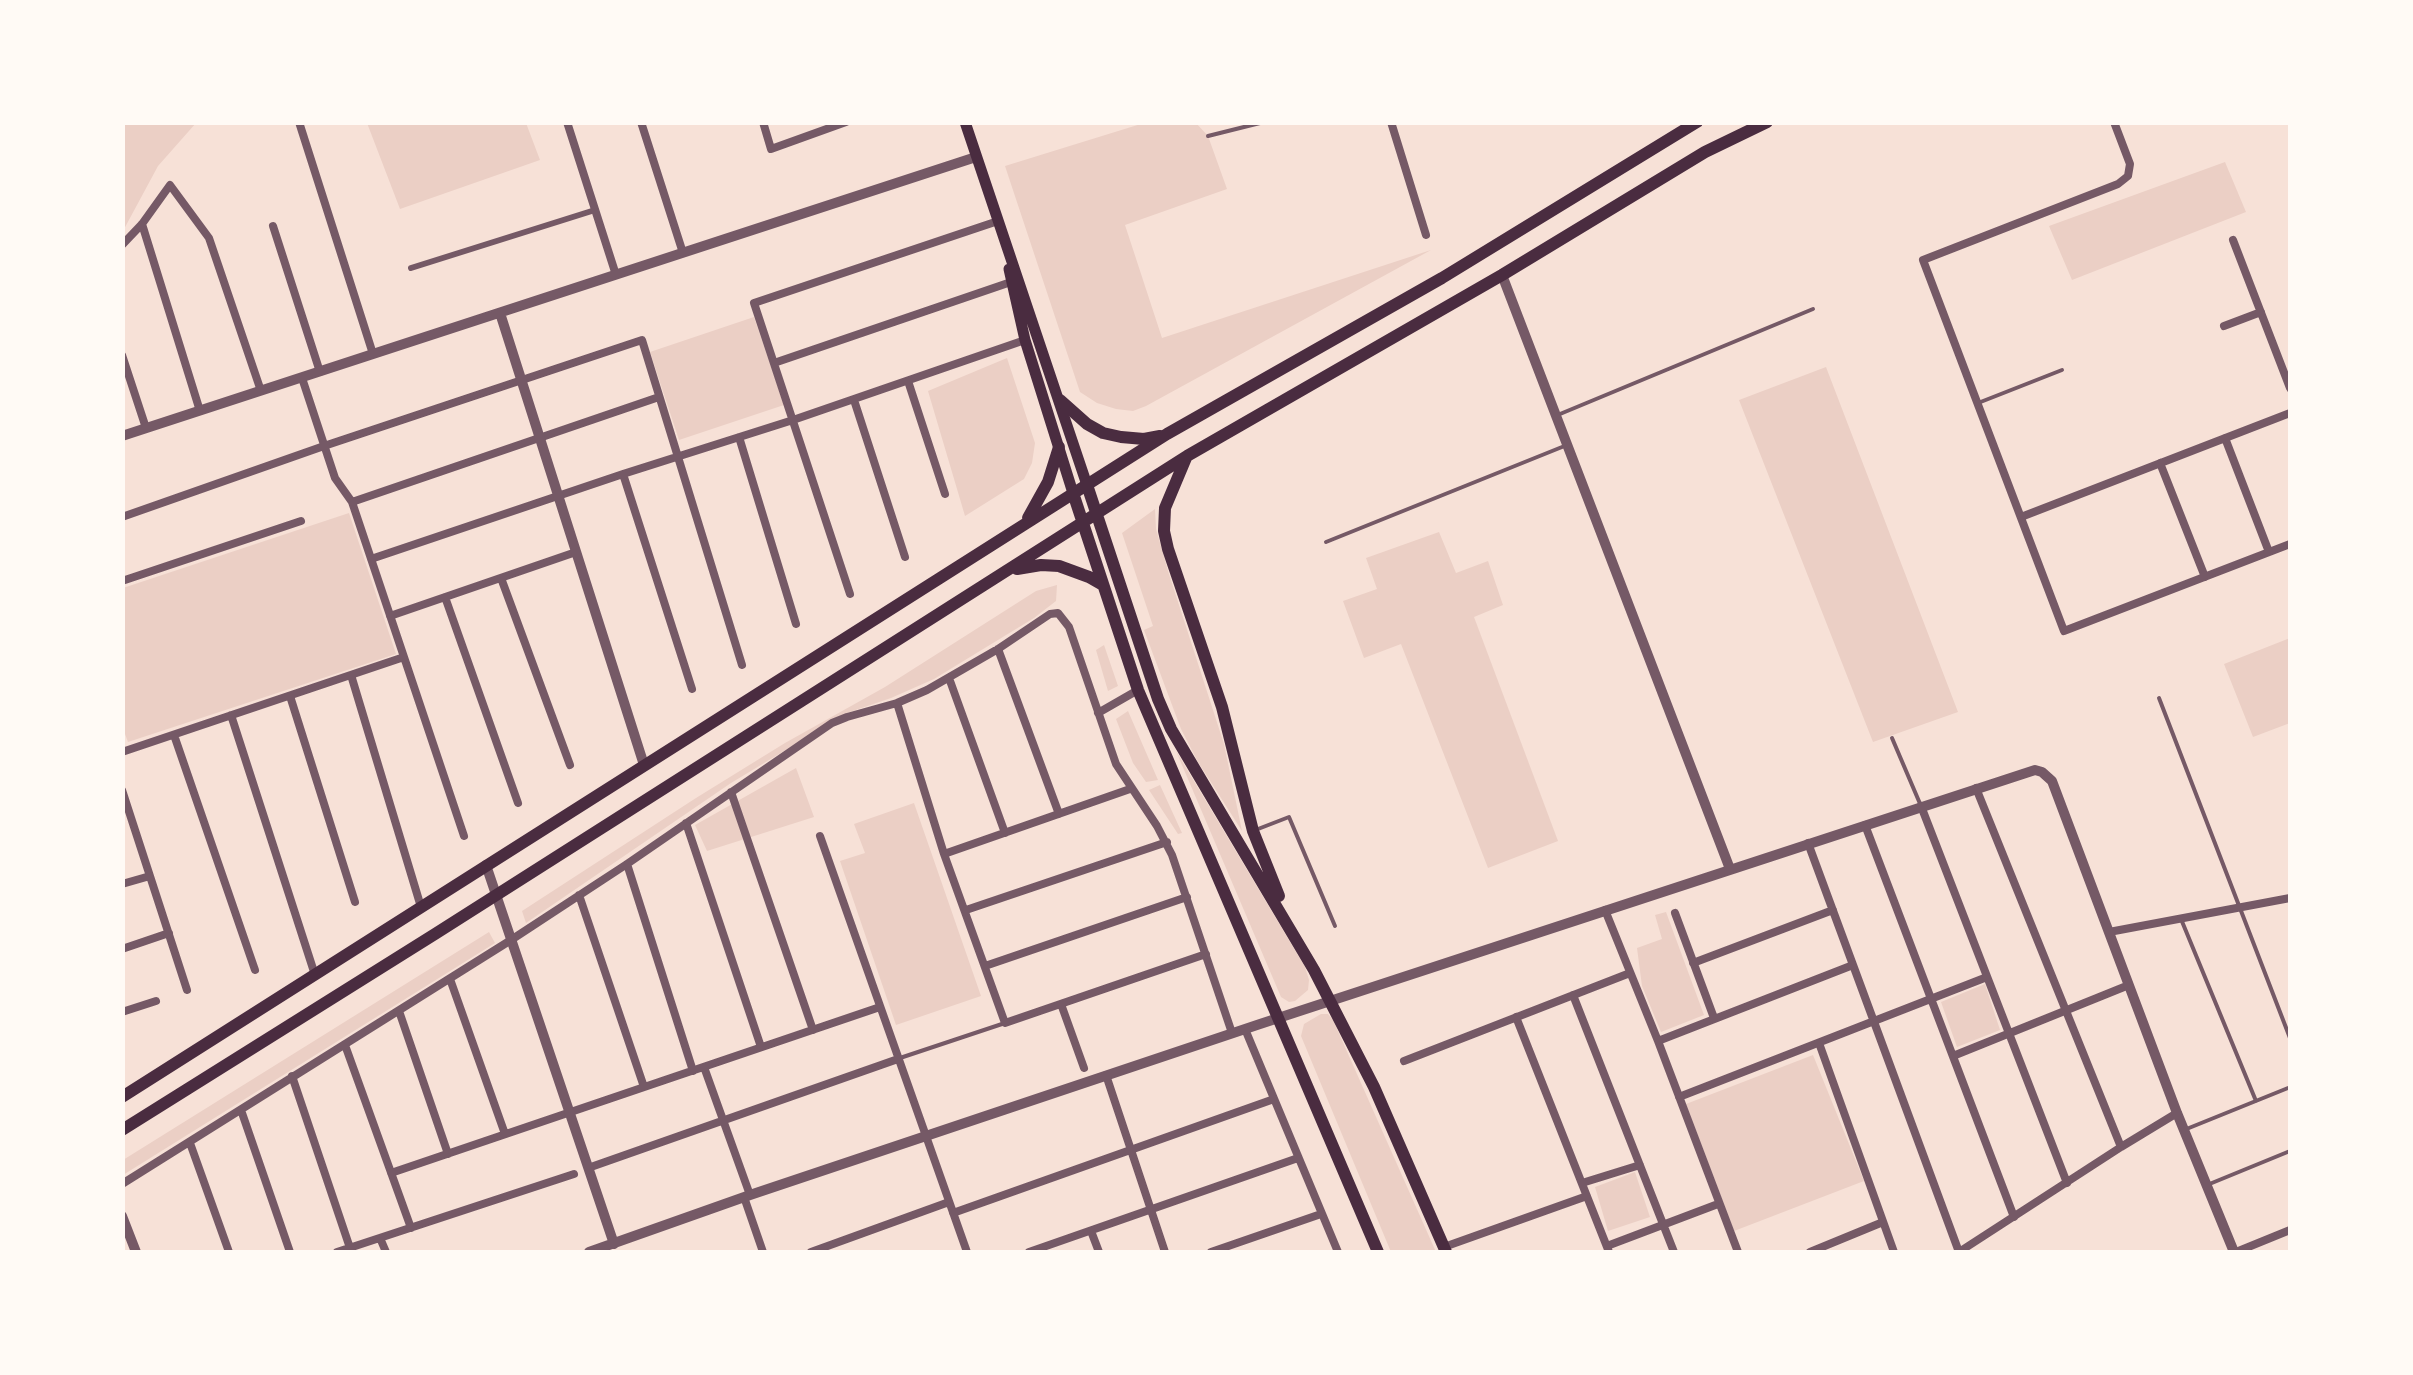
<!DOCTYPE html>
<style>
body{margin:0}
#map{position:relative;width:2413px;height:1375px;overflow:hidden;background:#f7e1d7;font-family:"Zilla Slab",serif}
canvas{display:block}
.frame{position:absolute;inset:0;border:125px solid #fffaf5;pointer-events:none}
</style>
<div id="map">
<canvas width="2413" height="1375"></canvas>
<div class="frame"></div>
</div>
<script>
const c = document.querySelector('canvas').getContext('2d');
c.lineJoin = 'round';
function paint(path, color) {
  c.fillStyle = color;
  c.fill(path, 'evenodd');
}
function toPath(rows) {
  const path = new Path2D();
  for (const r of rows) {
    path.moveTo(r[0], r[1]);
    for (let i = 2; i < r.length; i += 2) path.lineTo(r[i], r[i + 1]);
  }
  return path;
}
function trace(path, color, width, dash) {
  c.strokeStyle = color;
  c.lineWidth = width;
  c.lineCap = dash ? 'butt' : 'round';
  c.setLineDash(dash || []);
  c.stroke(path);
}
const green = toPath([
 [123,122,196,123,158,166,123,231],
 [367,123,526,123,540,160,400,209],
 [1144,123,1196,123,1208,136,1227,189,1125,225,1162,338,1431,250,1146,406,1133,411,1116,409,1097,403,1080,392,1005,166],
 [2225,162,2246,212,2072,280,2049,226],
 [754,317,784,405,679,440,650,352],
 [1007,358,1035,443,1032,463,1024,479,965,516,928,391],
 [1826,367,1958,712,1873,742,1739,400],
 [1155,509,1156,529,1168,571,1224,744,1242,831,1198,762,1181,729,1144,630,1153,626,1122,533],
 [349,513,396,654,128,742,122,726,123,588],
 [1439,532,1456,573,1488,561,1503,605,1474,617,1558,841,1488,868,1401,644,1364,658,1343,601,1377,589,1366,558],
 [1057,585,1056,601,1034,618,934,679,891,698,847,713,731,783,526,923,522,911,696,798,785,743,885,687,1036,591],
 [2290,638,2290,723,2253,737,2224,664],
 [1104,645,1118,686,1108,691,1096,650],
 [1128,711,1158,780,1146,782,1133,763,1116,719],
 [1176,751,1305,967,1309,980,1308,990,1295,1001,1289,1002,1281,997],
 [796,768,814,817,707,851,695,825],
 [1160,785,1182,833,1178,834,1149,790],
 [914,803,981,996,896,1025,840,861,865,853,854,824],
 [1666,912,1704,1015,1661,1032,1642,986,1637,948,1662,939,1655,915],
 [489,932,495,943,123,1175,123,1160],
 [1985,984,2000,1030,1957,1047,1941,1002],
 [1321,1014,1328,1014,1333,1020,1436,1252,1391,1252,1301,1036,1304,1024],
 [1813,1055,1864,1181,1734,1231,1686,1104],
 [1635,1172,1650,1217,1608,1231,1595,1187]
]);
const service = toPath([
 [1208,136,1264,122],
 [1978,403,2062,370],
 [1560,414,1813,309],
 [1326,542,1567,445],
 [2159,698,2290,1038],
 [1892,738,1921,806],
 [1258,829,1289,817,1335,926],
 [2181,919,2256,1101],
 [900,1058,1005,1023],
 [2184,1130,2288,1088],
 [2207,1185,2290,1151]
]);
const pedestrian = toPath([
 [411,268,595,210]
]);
const minor = toPath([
 [299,122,373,354],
 [567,122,616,275],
 [641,122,683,253],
 [763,122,771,149,846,122],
 [1391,122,1426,235],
 [2114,122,2130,164,2128,176,2118,184,1923,260,2064,631,2290,544],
 [142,224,200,411],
 [273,226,320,372],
 [2233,240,2290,388],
 [122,245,142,224,170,185,209,238,261,391],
 [2224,326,2261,312],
 [122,355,146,428],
 [774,363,1011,282],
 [302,378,335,478,352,502,464,836],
 [908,381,945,494],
 [854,400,905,557],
 [739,437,796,624],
 [2225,438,2269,552],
 [2160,463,2205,577],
 [623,474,692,689],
 [352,502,659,397],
 [122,517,324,446,642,340,742,665],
 [2021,517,2290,413],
 [371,559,623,474,793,420,1025,340],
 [501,578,570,765],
 [122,581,301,521],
 [850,594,754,303,998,221],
 [445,597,518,803],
 [390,616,576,552],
 [998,649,1059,814],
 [351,675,421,907],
 [949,678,1005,833],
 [290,696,355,902],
 [897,703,944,854,1005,1023,1206,954],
 [1098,713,1138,690],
 [231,715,315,975],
 [174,735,255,970],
 [122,752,404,657],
 [1976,788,2121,1147],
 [122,790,187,990],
 [731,792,813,1030],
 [1921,806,2067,1183],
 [686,823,761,1047],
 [1865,825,2014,1217],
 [820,836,967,1252],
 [1808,843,1959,1252,2121,1147,2177,1113],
 [944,854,1130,789],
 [627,864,693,1071],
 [122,884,150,876],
 [579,895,644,1087],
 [966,910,1167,842],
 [1605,910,1658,1041,1738,1252],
 [1675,913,1714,1018],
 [2109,932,2290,898],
 [122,949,169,933],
 [1693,963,1833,910],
 [985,966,1187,897],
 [450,979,505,1134],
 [1573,995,1674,1252],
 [1061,1004,1084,1068],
 [399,1011,448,1154],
 [122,1012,156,1001],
 [1516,1017,1609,1252],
 [1245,1029,1338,1252],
 [1658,1041,1853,965],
 [1819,1043,1894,1252],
 [345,1045,411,1228],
 [1953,1056,2129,985],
 [1404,1061,1630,973],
 [704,1067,750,1195],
 [1106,1075,1165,1252],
 [292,1076,350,1248],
 [1679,1097,1987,977],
 [241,1110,290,1252],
 [190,1143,229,1252],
 [588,1168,898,1059],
 [391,1173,880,1007],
 [1582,1183,1640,1165],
 [122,1184,511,940,627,864,832,723,847,717,897,703,927,690,998,649,1050,614,1058,613,1069,627,1116,764,1157,826,1172,855,1232,1033],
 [744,1197,763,1252],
 [953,1213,1274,1099],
 [1091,1231,1099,1252],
 [380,1238,386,1252],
 [1607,1246,1718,1204],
 [1444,1247,1587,1196],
 [337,1252,574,1174],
 [811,1252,949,1202],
 [1029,1252,1298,1158],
 [1211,1252,1321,1214],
 [1810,1252,1883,1222],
 [2236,1252,2290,1230]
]);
const tertiary = toPath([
 [1502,275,1730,869],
 [500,313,644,765],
 [122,436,976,157],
 [486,865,614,1244],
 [122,1216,136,1252],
 [589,1252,750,1195,1260,1024,2035,770,2042,772,2052,781,2177,1113,2234,1252]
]);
const secondary = toPath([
 [965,122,1087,485],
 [1009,269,1025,340,1073,493]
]);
const primary = toPath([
 [1060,400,1087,424,1103,433,1121,437,1144,439,1160,436],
 [1186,458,1165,508,1164,531,1168,549,1222,707,1253,831,1279,896],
 [1087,485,1158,699,1171,729,1314,970,1374,1087,1446,1252],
 [1073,493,1138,690,1378,1252],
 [1028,518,1048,482,1059,447],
 [1017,569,1041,565,1059,566,1089,577,1103,585],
 [122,1097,1167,434,1442,278,1697,122],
 [122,1130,435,934,1187,456,1502,275,1705,152,1767,122]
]);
paint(green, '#ebcfc5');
trace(service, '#755966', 4);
trace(pedestrian, '#755966', 6);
trace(minor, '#755966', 8);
trace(tertiary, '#755966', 10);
trace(secondary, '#4a2c40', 11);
trace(primary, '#4a2c40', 12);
</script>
